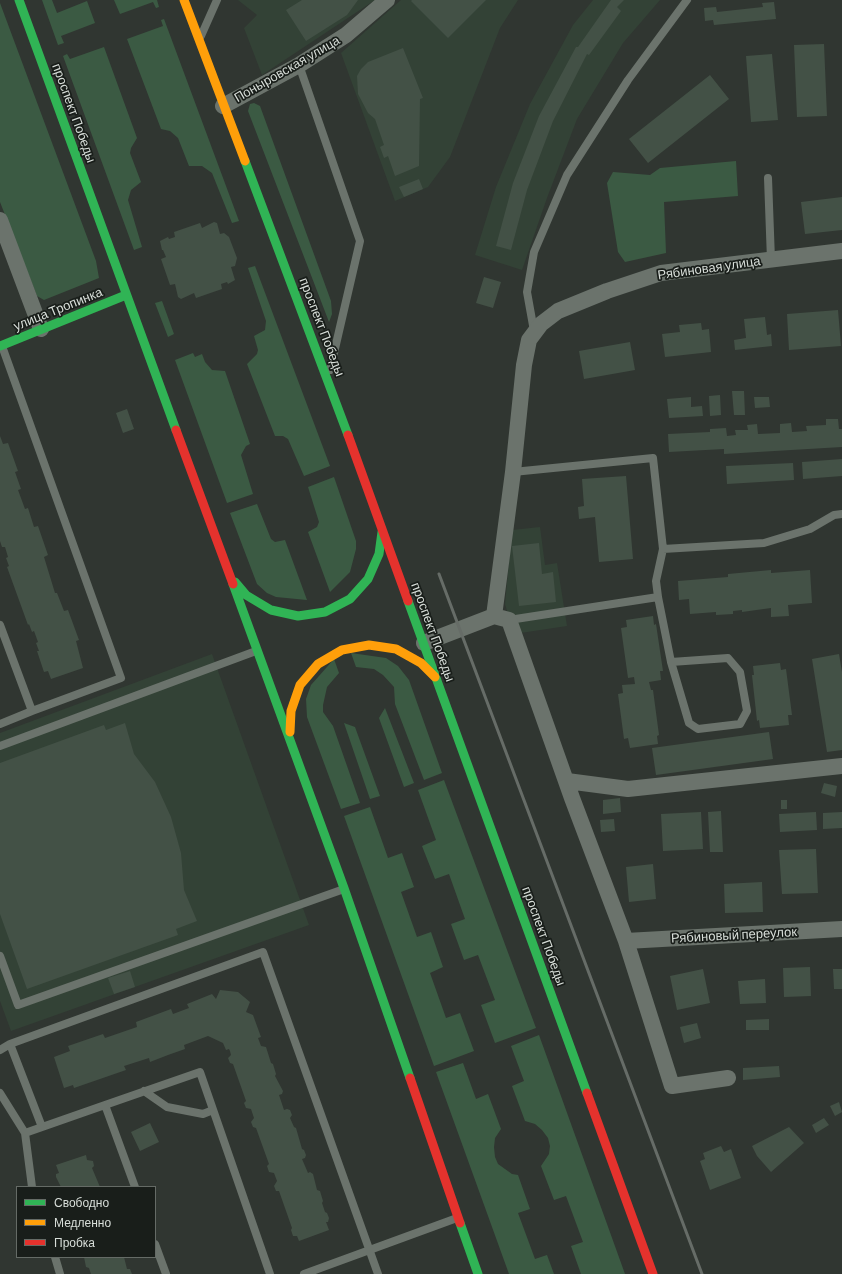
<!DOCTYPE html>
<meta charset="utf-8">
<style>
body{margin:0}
#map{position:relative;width:842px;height:1274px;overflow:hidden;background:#303631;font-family:Barlow,sans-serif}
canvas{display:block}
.legend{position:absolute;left:16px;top:1186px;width:140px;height:72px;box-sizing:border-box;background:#191e1a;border:1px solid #656b66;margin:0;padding:5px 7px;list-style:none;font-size:12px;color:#d8ded9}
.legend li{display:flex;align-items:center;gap:8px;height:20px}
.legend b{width:20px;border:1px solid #656b66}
</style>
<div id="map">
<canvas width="842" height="1274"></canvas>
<ul class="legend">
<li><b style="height:5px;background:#30b455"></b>Свободно</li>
<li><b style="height:5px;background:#ff9f0a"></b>Медленно</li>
<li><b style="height:5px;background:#e5322d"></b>Пробка</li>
</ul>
</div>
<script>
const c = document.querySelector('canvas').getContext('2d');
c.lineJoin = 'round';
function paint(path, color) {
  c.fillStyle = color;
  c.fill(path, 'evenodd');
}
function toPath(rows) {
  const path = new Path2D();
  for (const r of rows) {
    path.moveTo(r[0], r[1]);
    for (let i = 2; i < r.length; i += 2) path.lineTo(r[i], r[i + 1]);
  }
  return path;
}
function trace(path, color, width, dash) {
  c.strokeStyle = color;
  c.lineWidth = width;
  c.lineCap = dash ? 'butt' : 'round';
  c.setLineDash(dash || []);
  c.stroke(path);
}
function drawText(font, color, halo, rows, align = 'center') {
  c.font = font + ' Barlow,sans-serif';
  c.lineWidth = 3.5;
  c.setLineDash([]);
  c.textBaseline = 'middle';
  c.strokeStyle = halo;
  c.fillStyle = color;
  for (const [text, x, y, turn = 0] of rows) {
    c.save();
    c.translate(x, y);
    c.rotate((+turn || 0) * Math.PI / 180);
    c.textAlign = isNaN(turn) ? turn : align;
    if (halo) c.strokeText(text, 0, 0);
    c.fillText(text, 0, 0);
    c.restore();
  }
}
const built = toPath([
 [238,0,375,0,262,75,244,28,257,15],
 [401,0,518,0,500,28,450,157,428,187,395,201,341,53],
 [593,0,660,0,623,43,577,119,547,198,522,270,475,255,496,187,530,104,573,25],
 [540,527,545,565,557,563,567,626,514,634,505,604,512,530],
 [212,654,309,925,11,1031,0,1001,0,733]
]);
const green = toPath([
 [42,0,52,0,57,13,87,1,95,23,61,36,64,43,58,45],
 [114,0,157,0,159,7,156,8,153,2,120,14],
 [0,3,96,261,99,278,44,300,37,296,0,202],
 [164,19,239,221,232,223,212,173,202,166,189,166,178,138,170,131,161,129,127,39,163,26,161,20],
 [104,47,137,138,131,148,130,153,141,182,131,190,128,200,142,247,134,250,63,56,67,54,70,59],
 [254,103,260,106,331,301,332,314,329,322,248,111,250,104],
 [736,161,738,196,664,202,666,253,625,262,618,252,607,183,613,172,650,175,660,168],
 [255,266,330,466,304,476,288,439,283,436,275,436,247,364,257,354,258,350,254,336,265,330,266,321,248,268],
 [162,301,174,334,168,337,155,303],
 [193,353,195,357,202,354,205,362,212,370,225,371,250,444,246,446,241,455,253,494,227,503,175,360],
 [334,477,356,541,356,549,350,572,330,592,308,532,317,527,319,522,308,487],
 [257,504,271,539,275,542,285,540,307,600,276,597,267,593,257,584,230,513],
 [351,653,386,658,398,666,409,680,442,773,424,780,395,704,394,687,383,675,374,669,356,667],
 [334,659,339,673,327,687,323,705,323,712,333,726,360,803,341,809,307,717,306,699,311,685],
 [385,708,414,783,404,787,379,718],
 [344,723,355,727,380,796,370,799],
 [444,780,536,1028,495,1043,481,1005,495,1000,478,955,464,960,451,924,465,919,449,874,435,879,422,846,436,840,418,790],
 [370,807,388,858,402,853,414,887,401,892,417,937,431,932,443,967,430,973,446,1018,460,1013,474,1051,434,1066,344,816],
 [539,1035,625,1274,581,1274,571,1246,583,1242,566,1196,554,1200,541,1166,549,1154,550,1146,548,1138,542,1130,535,1124,525,1121,512,1086,524,1081,511,1046],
 [463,1063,476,1099,488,1094,501,1129,495,1138,494,1147,495,1157,498,1164,512,1174,518,1175,530,1209,518,1213,535,1259,547,1255,554,1274,509,1274,436,1072]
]);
const building = toPath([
 [302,0,358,0,347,15,306,41,286,10],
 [412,0,486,0,448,38,411,1],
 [611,0,624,0,617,7,621,11,589,55,587,54,553,121,527,190,511,250,496,246,513,183,539,116,576,47,578,47],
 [774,2,776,19,714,25,713,20,705,21,704,8,716,7,717,12,763,7,762,3],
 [824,44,827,116,797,117,794,45],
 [403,48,423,98,420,99,419,166,395,176,388,156,384,158,380,147,384,145,375,119,368,113,358,94,357,76,361,69,368,62],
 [772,54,778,120,751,122,746,56],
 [710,75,729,99,648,163,629,139],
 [419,179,423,189,404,197,399,187],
 [842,197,842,230,805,234,801,202],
 [214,222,217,223,220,234,224,233,229,237,237,258,235,266,231,267,235,280,228,284,227,282,221,284,222,289,196,298,194,293,181,299,178,297,175,284,170,285,161,259,166,257,163,250,162,250,160,241,168,237,169,239,175,237,174,232,200,223,202,228],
 [484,277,501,282,493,308,476,303],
 [838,310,841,346,789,350,787,314],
 [765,317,767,335,771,334,772,346,735,350,734,340,746,338,744,319],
 [701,323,702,330,709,329,711,352,665,357,662,334,680,332,679,325],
 [630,342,635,370,584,379,579,351],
 [732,391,744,391,745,415,734,415],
 [720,395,721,415,710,416,709,396],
 [691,397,691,407,702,406,703,416,669,418,667,399],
 [754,397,769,397,770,407,755,408],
 [127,409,134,429,123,433,116,413],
 [826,419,838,419,839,429,842,429,842,447,724,454,724,449,669,452,668,434,710,432,710,429,726,428,727,436,736,435,735,430,748,430,747,425,757,424,758,434,780,433,780,424,791,423,792,432,807,431,806,426,826,425],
 [0,436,3,444,8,443,18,471,15,472,21,489,18,490,25,509,28,508,34,527,38,526,48,555,44,557,55,593,57,593,64,611,68,610,79,640,76,641,83,668,51,679,48,671,44,672,37,651,39,651,36,643,38,642,34,631,32,632,29,624,28,625,7,567,9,566,6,558,8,557,5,547,2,547,0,541],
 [842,459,842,476,803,479,802,462],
 [793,463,794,480,727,484,726,466],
 [626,476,633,559,599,562,595,517,579,519,578,507,584,506,582,479],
 [539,543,542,574,553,572,556,602,519,606,512,546],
 [771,570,771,573,810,570,812,603,788,605,789,616,771,617,771,608,742,612,742,610,733,611,733,614,716,615,716,612,690,614,689,599,679,600,678,581,728,577,728,574],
 [653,616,654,625,656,624,663,671,660,671,661,680,649,682,651,690,653,690,659,735,657,736,658,744,630,748,628,738,624,739,618,694,623,693,622,685,635,684,634,677,628,678,621,628,627,627,626,620],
 [839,654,842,672,842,750,827,752,812,659],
 [780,663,781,670,786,669,792,715,788,715,789,725,760,728,759,720,757,721,752,675,754,675,753,666],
 [125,723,134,754,155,782,171,817,181,853,184,890,197,921,176,929,178,935,27,989,0,914,0,763,104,725,106,730],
 [769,732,773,759,656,775,652,748],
 [824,783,837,786,835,797,821,793],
 [620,798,621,812,603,814,603,800],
 [781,800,787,800,787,809,781,809],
 [721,811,723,852,710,852,708,812],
 [701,812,703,849,663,851,661,814],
 [816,812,817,830,780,832,779,814],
 [842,812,842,828,823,829,823,813],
 [614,819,615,831,601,832,600,820],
 [816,849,818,893,782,894,779,850],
 [653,864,656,899,629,902,626,867],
 [762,882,763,912,725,913,724,884],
 [810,967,811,996,784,997,783,968],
 [703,969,710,1003,677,1010,670,976],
 [833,969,842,969,842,989,834,989],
 [130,971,135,987,114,994,108,978],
 [765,979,766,1003,740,1004,738,981],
 [220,990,238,992,250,1002,246,1012,253,1015,261,1037,258,1038,261,1046,266,1047,271,1063,273,1064,276,1074,275,1076,283,1091,282,1094,279,1095,284,1110,287,1109,290,1110,292,1115,290,1118,294,1127,296,1128,302,1149,304,1150,306,1155,305,1158,302,1159,308,1173,310,1172,313,1174,317,1190,320,1191,323,1201,322,1203,325,1212,327,1213,329,1218,328,1222,326,1222,329,1230,299,1241,297,1236,293,1236,291,1230,292,1228,279,1191,276,1191,274,1186,277,1181,274,1173,269,1172,267,1166,269,1164,256,1128,253,1127,251,1122,254,1118,251,1109,246,1108,244,1103,246,1101,233,1064,230,1063,228,1058,231,1055,230,1051,229,1049,226,1050,223,1043,208,1036,184,1045,185,1049,168,1055,150,1062,149,1058,124,1066,126,1070,74,1088,73,1085,64,1088,54,1057,70,1051,68,1046,103,1034,105,1038,137,1027,136,1022,171,1009,173,1014,189,1008,187,1004,212,994,216,999],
 [769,1019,769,1030,746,1030,746,1020],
 [697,1023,701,1038,684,1043,680,1027],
 [779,1066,780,1077,743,1080,743,1068],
 [839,1102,842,1112,835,1116,830,1106],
 [824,1118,829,1125,816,1133,812,1125],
 [150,1123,159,1142,140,1151,131,1132],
 [789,1127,804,1143,771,1172,757,1156,752,1146],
 [721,1146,724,1152,731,1149,741,1178,710,1190,700,1161,705,1159,703,1153],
 [86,1155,87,1160,93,1161,94,1166,92,1168,100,1187,61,1187,56,1177,56,1174,59,1173,56,1165],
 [84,1257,124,1257,127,1269,130,1269,132,1274,91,1274,89,1268,86,1267]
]);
const lane = toPath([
 [201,36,217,0],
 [299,65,360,241,330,370],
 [768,178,771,260],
 [534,331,527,292,534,252,567,175,628,80,687,0],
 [663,549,764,543,810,529,834,515,842,514],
 [658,597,671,662,689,723,698,729,740,724,747,711,740,672,728,658,671,662],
 [509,620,658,597,656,581,663,549,653,458,513,472],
 [0,625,32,711,121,678,2,346],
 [0,724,32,711],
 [0,746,256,651],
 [0,956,18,1005,344,889],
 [10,1044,42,1127],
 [0,1050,10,1044,263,952,378,1274],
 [144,1091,167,1107,203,1114,213,1110],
 [0,1093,25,1133],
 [105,1105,200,1072,270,1274],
 [32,1187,25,1133,105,1105,135,1187],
 [155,1244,166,1274],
 [55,1257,60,1274],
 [304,1274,457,1218]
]);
const street = toPath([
 [223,106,299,65,346,35,387,0],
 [0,220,41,329],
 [494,616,509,620,572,798,626,941,672,1086,728,1078],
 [424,643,494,616,513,472,524,365,529,340,541,324,558,311,607,291,661,273,842,251],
 [567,781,628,789,842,766],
 [626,941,842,929]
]);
const fast = toPath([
 [19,0,176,430],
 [245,161,348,435],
 [0,346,126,295],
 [235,582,246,595,271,610,298,616,325,612,350,599,368,579,379,554,382,532],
 [233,584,344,888,410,1078],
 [408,601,587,1093],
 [460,1223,478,1274]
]);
const slow = toPath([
 [184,0,245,161],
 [290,732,291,711,300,685,318,664,342,650,369,645,396,649,421,663,435,677]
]);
const jam = toPath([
 [176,430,233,584],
 [348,435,408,601],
 [410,1078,460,1223],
 [587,1093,653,1274]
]);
const rail = toPath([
 [439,574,702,1274]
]);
const streetNames = [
 ["Поныровская улица",287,69,-30],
 ["проспект Победы",74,113,70],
 ["Рябиновая улица",709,268,-8],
 ["улица Тропинка",58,309,-22],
 ["проспект Победы",322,327,69],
 ["проспект Победы",433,632,70],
 ["Рябиновый переулок",734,935,-3],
 ["проспект Победы",544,936,70]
];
paint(built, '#334236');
paint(green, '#3b5a43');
paint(building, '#435146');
trace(lane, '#6b736c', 8);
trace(street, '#6b736c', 16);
trace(fast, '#30b455', 9);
trace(slow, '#ff9f0a', 9);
trace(jam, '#e5322d', 9);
trace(rail, '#666c67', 3);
drawText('13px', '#d8ded9', '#191e1a', streetNames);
</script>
